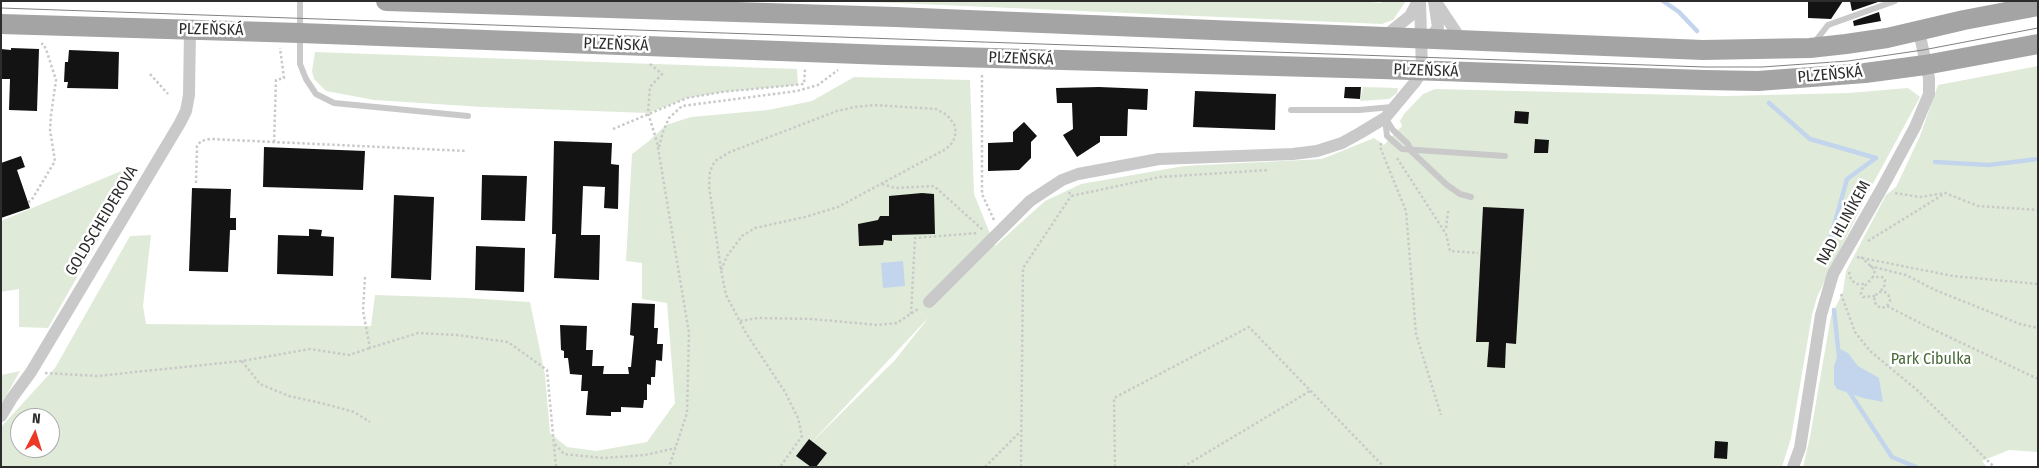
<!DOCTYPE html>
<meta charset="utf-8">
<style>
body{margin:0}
#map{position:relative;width:2039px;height:468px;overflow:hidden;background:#fff;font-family:"Fira Sans Condensed",sans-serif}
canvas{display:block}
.frame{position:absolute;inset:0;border:2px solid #2c2c2c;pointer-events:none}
.north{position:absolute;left:10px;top:408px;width:50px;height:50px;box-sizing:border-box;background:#fff;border:1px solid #ababab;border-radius:50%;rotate:5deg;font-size:14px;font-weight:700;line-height:20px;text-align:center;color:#2c2c2c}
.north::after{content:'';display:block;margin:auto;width:18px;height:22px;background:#eb3926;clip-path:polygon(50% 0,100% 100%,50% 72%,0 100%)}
</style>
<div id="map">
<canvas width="2039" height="468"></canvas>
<div class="frame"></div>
<div class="north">N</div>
</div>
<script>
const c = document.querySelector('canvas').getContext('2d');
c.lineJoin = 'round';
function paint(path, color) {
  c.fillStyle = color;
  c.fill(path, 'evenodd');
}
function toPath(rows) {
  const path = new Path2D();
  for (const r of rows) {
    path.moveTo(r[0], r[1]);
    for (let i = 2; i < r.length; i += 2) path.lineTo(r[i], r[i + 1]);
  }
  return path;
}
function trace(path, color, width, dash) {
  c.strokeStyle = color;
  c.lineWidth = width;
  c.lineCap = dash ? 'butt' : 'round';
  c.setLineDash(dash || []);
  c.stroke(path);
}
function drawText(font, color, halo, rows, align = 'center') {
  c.font = font + ' "Fira Sans Condensed",sans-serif';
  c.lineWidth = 5;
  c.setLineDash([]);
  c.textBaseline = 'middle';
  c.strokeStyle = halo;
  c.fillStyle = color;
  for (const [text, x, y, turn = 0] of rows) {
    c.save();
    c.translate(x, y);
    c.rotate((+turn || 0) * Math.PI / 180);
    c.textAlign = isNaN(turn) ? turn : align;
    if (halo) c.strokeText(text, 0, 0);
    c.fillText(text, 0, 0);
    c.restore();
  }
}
const green = toPath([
 [816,1,1362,1,1381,3,1381,1,1406,1,1393,20,1382,24,895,3],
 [315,52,797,69,798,85,723,92,687,98,648,113,482,107,374,100,326,91,314,79,312,71],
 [2038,66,2038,156,2028,160,2038,162,2038,452,2009,450,1982,461,1987,467,1803,467,1810,437,1831,316,1843,292,1846,271,1886,195,1896,187,1920,136,1938,85],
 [854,77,970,80,974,194,995,246,1045,201,1081,184,1184,166,1322,159,1374,138,1384,145,1402,126,1400,121,1404,114,1423,94,1435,89,1725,96,1849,93,1908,88,1920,97,1868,193,1817,297,1812,315,1791,438,1782,467,1,467,2,426,55,368,130,236,151,235,143,306,146,324,371,326,375,295,467,298,530,302,545,375,550,433,567,447,596,451,647,442,675,403,667,303,642,299,642,263,626,261,632,154,649,141,666,125,691,117,768,110,812,101],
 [929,317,895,360,810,444],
 [20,418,50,418,50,448,20,448],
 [1363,87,1398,88,1397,93,1389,99,1360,101],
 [126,169,131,183,48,328,19,327,19,289,1,292,1,221],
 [20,371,1,405,1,375]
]);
const water = toPath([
 [903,261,905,286,883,288,881,263],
 [1840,349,1848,353,1858,366,1879,378,1883,402,1863,398,1837,389,1834,384,1834,366]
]);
const stream = toPath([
 [1663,1,1679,12,1697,31],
 [1769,103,1810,139,1876,158],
 [1935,162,1989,165,2038,159],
 [1827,257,1827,251,1847,179,1876,158],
 [1834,310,1839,357],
 [1848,390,1892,457,1916,467]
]);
const building = toPath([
 [1808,1,1843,1,1831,19,1808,18],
 [1850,1,1877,1,1878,2,1852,11],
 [1879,12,1881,21,1854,26,1853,21],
 [11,48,39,49,37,111,9,110,10,79,1,79,1,49,11,50],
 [69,50,119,52,118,89,67,88,68,82,64,82,65,62,68,62],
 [1099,87,1148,89,1147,110,1128,109,1127,136,1100,136,1100,142,1077,157,1063,135,1073,129,1072,103,1057,103,1056,88],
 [1345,87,1361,87,1360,99,1344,98],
 [1195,91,1276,94,1275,130,1193,127],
 [1515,111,1529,112,1528,124,1514,123],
 [1024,122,1037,136,1031,142,1031,158,1019,170,988,171,988,143,1013,142,1013,132],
 [1535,139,1549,140,1548,153,1534,153],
 [554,141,612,143,611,164,619,165,618,209,604,208,605,187,583,186,581,235,600,235,599,280,554,278,556,234,552,234],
 [264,147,365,151,363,190,263,187],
 [21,156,25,167,17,170,30,208,1,218,1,163],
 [482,175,527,176,525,221,481,220],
 [192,188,231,189,230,218,236,218,236,230,230,230,228,272,189,271],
 [922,193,934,194,935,234,892,235,892,241,884,240,883,245,859,246,858,224,878,220,880,216,889,216,889,196],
 [394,195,434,197,431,280,391,278],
 [1483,207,1524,209,1516,344,1506,343,1505,368,1487,367,1489,342,1476,342],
 [309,229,322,230,321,236,334,237,333,276,277,274,278,235,309,236],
 [476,246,525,248,524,292,475,290],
 [632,303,655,304,654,328,658,328,657,344,663,344,662,361,656,360,655,377,651,377,651,385,647,384,647,400,644,400,643,408,621,407,621,412,611,412,611,416,586,415,588,391,581,391,582,375,570,374,568,358,564,358,564,351,561,350,560,325,587,326,586,350,593,350,592,366,604,366,603,374,629,374,628,367,631,367,634,336,630,335],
 [809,439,827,453,816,467,811,467,796,456],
 [1715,441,1728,442,1727,459,1714,458]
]);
const path = toPath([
 [650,64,662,74,650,87,648,113,657,142,689,333,687,413,669,467],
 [150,74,168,94],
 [982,75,982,194,994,220],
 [613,129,687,98,722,92,804,84,805,69],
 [274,142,276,80,284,78,280,48],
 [1381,143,1380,147,1406,211,1416,334,1441,415],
 [659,147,663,132,669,118,682,106,797,91,818,85,838,70],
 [1397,158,1446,234,1450,251,1478,253],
 [196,183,197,146,201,141,210,139,466,151],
 [882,184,895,188,934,186,983,230],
 [1069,192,1071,196,1160,177,1269,170],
 [1895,193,1920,197,1945,193,1978,206,2038,210],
 [28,202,31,201,55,161,50,130,51,115,56,80,46,49,43,44,41,44],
 [1446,228,1448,212,1450,212],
 [1868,241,1944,194],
 [1857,257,1953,276,2038,284],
 [1861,257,1875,270,1873,277],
 [1870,266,1906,275,1935,290,2020,324,2038,328],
 [721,270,727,256,742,236,755,228,805,217,838,207,946,149,953,142,956,132,954,124,947,115,936,109,874,105,855,107,837,111,730,152,715,161,710,171,709,186,721,270,726,295,746,333,785,392,798,418,802,436,780,467],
 [1849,272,1851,280,1857,284,1865,284],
 [365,277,363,311,370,348,418,333,457,335,508,342,547,370,556,467],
 [1841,294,1855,332,1870,351,1917,390,1994,467],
 [1875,296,1863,297,1861,294,1862,289,1873,277,1882,277,1885,280,1884,288,1880,291],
 [1887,306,1890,301,1889,296,1885,292,1879,292,1875,296,1874,301,1877,306,1882,308,1887,306,1928,327,2038,379],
 [911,314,915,238,978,233],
 [740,321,758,318,812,319,878,325,897,323,918,309],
 [242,361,260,384,289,396,325,404,354,412,370,422],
 [45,373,97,376,242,361,310,349,349,355,370,348],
 [555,444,564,454,604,458,645,455,676,448],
 [985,467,1020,432],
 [1021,467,1023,268,1071,196],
 [1115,467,1114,398,1249,327,1384,467],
 [1183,467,1310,391]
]);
const lane = toPath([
 [300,1,300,64,306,79,316,94,334,103,468,116],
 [1814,43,1828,25,1895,1],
 [1291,110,1359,110,1392,107],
 [1385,118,1387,136,1402,149,1505,156],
 [1386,119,1393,130,1408,144,1411,151,1447,185,1460,194,1471,197]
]);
const street = toPath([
 [1438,5,1462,41],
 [1384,37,1410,16,1418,1],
 [1428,42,1438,27,1434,1],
 [929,302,1030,201,1062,180,1078,174,1159,159,1293,154,1317,151,1342,143,1360,133,1385,118,1415,82,1422,71,1420,1],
 [1,416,12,398,31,372,180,123,186,111,189,95,190,30],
 [1793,467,1800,448,1821,315,1833,274,1882,188,1915,127,1929,94,1929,78,1919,31]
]);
const primary = toPath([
 [386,1,895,17,1703,50,1810,48,1846,44,1887,38,1964,20,2038,6],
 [1,24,300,33,886,55,1381,69,1704,80,1758,81,1865,73,1925,65,2038,44]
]);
const tram = toPath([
 [1,8,1705,67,1762,67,1848,61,1923,50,2038,28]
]);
const streetNames = [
 ["PLZEŇSKÁ",211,30,1],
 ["PLZEŇSKÁ",616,45,2],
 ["PLZEŇSKÁ",1021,59,2],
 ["PLZEŇSKÁ",1426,71,2],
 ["PLZEŇSKÁ",1830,75,-5],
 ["GOLDSCHEIDEROVA",102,221,-59],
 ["NAD HLINÍKEM",1844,223,-61]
];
const parkNames = [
 ["Park Cibulka",1931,360]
];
paint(green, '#dfebd8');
paint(water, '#c3d5ec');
trace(stream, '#c3d5ec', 4.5);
paint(building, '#131313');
trace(path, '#c9c9c9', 2.5, [2.5, 2.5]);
trace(lane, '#c9c9c9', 6);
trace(street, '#c9c9c9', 12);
trace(primary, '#a4a4a4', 20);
trace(tram, '#818181', 1);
drawText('16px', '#2c2c2c', '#fff', streetNames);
drawText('16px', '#476938', '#fff', parkNames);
</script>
